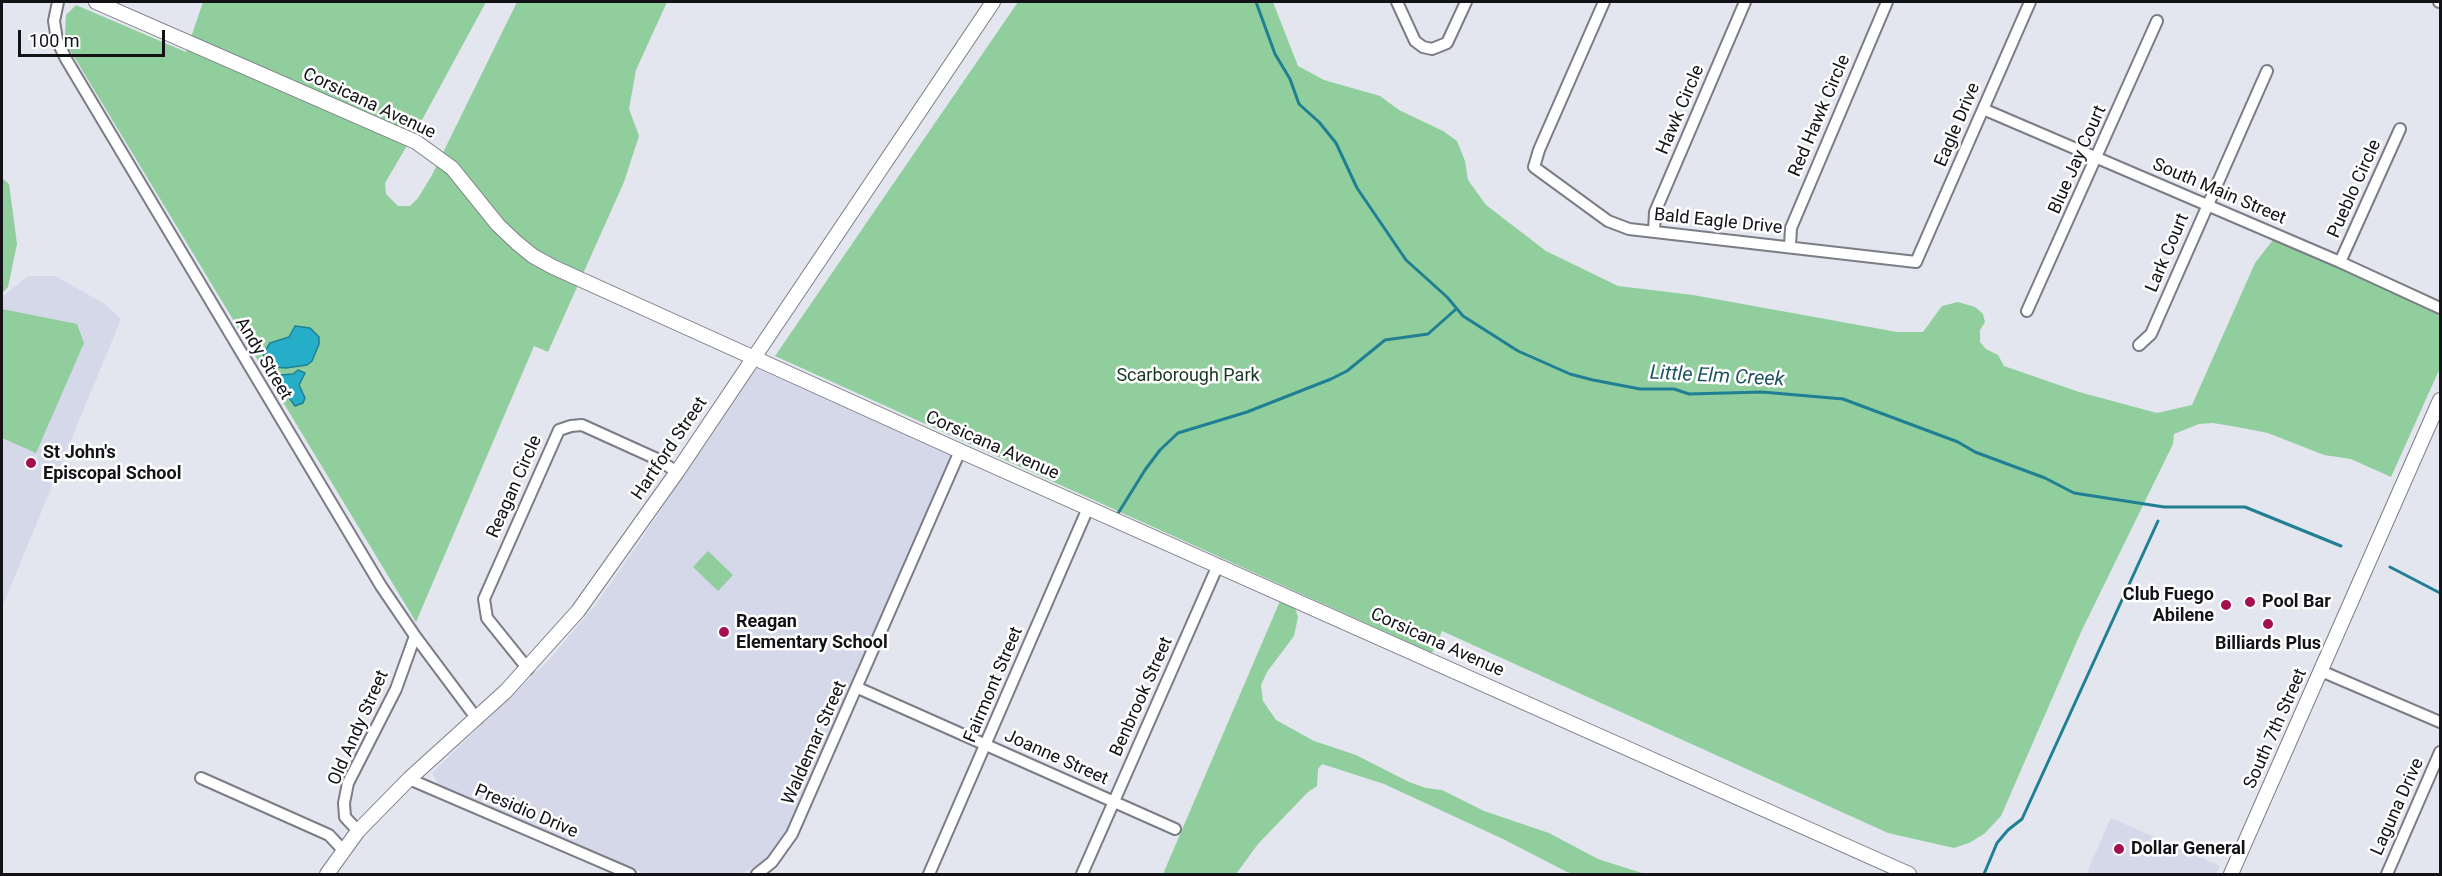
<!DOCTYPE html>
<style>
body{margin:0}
#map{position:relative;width:2442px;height:876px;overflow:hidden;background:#e3e5ef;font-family:Roboto,sans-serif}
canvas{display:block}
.frame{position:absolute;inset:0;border:3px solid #131317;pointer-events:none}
.scale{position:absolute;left:18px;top:30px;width:147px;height:27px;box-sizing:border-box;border:3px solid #131317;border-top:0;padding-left:8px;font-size:18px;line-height:21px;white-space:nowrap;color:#131317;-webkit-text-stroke:4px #fff;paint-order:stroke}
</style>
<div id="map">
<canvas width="2442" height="876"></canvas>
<div class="frame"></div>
<div class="scale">100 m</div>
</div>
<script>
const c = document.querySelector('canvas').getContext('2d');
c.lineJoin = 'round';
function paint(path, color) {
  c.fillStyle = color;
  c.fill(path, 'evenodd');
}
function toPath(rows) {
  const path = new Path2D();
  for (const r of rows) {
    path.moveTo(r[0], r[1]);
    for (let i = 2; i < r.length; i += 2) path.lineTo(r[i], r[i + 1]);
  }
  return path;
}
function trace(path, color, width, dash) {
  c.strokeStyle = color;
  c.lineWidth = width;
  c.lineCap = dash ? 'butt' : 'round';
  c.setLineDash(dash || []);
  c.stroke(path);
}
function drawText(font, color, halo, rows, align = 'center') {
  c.font = font + ' Roboto,sans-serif';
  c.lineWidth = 5;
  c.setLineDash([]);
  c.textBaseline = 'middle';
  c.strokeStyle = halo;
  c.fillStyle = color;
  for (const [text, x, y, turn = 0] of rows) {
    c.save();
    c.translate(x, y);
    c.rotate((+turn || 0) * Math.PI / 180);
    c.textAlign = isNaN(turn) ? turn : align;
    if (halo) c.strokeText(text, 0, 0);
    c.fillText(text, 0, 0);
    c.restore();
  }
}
const built = toPath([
 [28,276,55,276,105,304,121,319,2,607,2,297],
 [755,368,953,456,789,827,780,842,764,861,742,874,645,874,438,784,432,773,549,660,596,604,636,547],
 [2111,818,2220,866,2216,874,2086,874]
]);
const green = toPath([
 [203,2,486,2,422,120,385,183,386,194,398,206,410,206,418,198,432,175,517,2,667,2,636,70,629,109,639,136,624,182,548,352,534,346,416,622,70,50,65,35,66,15,76,5,186,52],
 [1018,2,1273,2,1298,66,1324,80,1380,96,1399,110,1443,131,1457,141,1465,161,1468,180,1486,205,1546,251,1618,286,1693,295,1897,332,1923,332,1942,306,1958,302,1975,307,1983,314,1985,322,1980,330,1980,342,1986,349,1998,355,2004,366,2079,392,2157,413,2192,405,2255,263,2273,240,2387,289,2440,315,2440,368,2391,477,2351,459,2324,455,2268,433,2237,427,2213,423,2199,424,2174,434,2173,444,2081,632,2001,816,1984,834,1969,843,1954,848,1888,833,1442,631,1432,653,775,356],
 [2,178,9,184,17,244,8,287,2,293],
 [2,309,77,324,84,343,36,453,2,438],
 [708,551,733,575,718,591,693,567],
 [1280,601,1295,608,1298,617,1294,636,1267,672,1261,685,1263,701,1276,720,1314,741,1356,755,1409,782,1426,788,1442,790,1484,811,1549,833,1598,859,1645,874,1575,874,1567,872,1503,839,1384,784,1322,764,1318,769,1317,786,1308,792,1258,844,1236,874,1163,874]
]);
const water = toPath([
 [295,326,310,328,319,337,319,344,312,361,307,365,286,368,273,367,263,358,265,351,270,343,289,337,295,326],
 [298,370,305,373,299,385,305,398,303,403,295,406,276,380,280,375,293,374,298,370]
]);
const stream = toPath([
 [1256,2,1275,54,1290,79,1299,104,1319,122,1336,143,1357,188,1406,260,1447,297,1463,316,1518,351,1570,374,1593,380,1640,389,1674,389,1689,394,1762,392,1843,399,1958,442,1975,452,2045,478,2074,493,2164,507,2245,507,2341,546],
 [1117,515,1145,470,1160,450,1178,433,1247,412,1331,379,1347,371,1385,340,1428,334,1455,310],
 [2390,567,2440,593],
 [1984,874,1997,843,2008,830,2022,819,2158,521]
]);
const street = toPath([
 [58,2,54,21,57,40,66,59,381,586,415,636,477,719],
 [1397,2,1415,41,1423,47,1432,49,1447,43,1466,2],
 [1604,2,1539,150,1534,167,1608,221,1629,229,1916,262,2030,2],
 [2439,2,2440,2],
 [1983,109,2340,262,2440,308],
 [1654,232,1655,212,1745,2],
 [1790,246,1791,228,1887,2],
 [2340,262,2400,129],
 [2027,311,2157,21],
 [2139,345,2151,334,2267,71],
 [528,669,487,618,484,599,559,430,571,426,582,425,657,459,677,472],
 [2321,671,2440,722],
 [858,688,1175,829],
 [201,778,329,835,343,850],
 [409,779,630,874],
 [358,831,345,817,344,803,348,783,396,689,415,636],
 [757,874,772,862,792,834,960,451],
 [929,874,1088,508],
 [1082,874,1218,565],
 [2387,874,2440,752]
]);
const secondary = toPath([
 [96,2,416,142,452,168,498,225,517,243,533,256,553,267,960,451,1909,874],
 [327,874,358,831,409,779,506,691,578,611,677,472,993,2],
 [2231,874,2440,400]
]);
const markers = [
 [31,463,6,"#a4104f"],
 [2250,602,6,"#a4104f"],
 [2226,605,6,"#a4104f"],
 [2268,624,6,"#a4104f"],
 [724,632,6,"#a4104f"],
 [2119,849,6,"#a4104f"]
];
const streetNames = [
 ["Corsicana Avenue",369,104,25],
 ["Hawk Circle",1681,110,-67],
 ["Red Hawk Circle",1820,116,-67],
 ["Eagle Drive",1958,125,-67],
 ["Blue Jay Court",2078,160,-66],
 ["Pueblo Circle",2355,189,-66],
 ["South Main Street",2219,192,23],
 ["Bald Eagle Drive",1718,222,6],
 ["Lark Court",2168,253,-67],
 ["Andy Street",263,359,59],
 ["Corsicana Avenue",992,446,24],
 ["Hartford Street",670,449,-56],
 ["Reagan Circle",515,487,-66],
 ["Corsicana Avenue",1437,643,24],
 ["Fairmont Street",994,685,-67],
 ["Benbrook Street",1142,697,-66],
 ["Old Andy Street",359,728,-66],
 ["South 7th Street",2276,729,-66],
 ["Waldemar Street",815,743,-66],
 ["Joanne Street",1056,758,24],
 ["Laguna Drive",2398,807,-66],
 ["Presidio Drive",526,812,23]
];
const parkNames = [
 ["Scarborough Park",1188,376]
];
const poiNames = [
 ["St John's",43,453],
 ["Episcopal School",43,474],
 ["Club Fuego",2214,595,"right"],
 ["Abilene",2214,616,"right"],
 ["Pool Bar",2262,602],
 ["Reagan",736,622],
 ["Elementary School",736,643],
 ["Billiards Plus",2268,644,"center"],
 ["Dollar General",2131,849]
];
const waterNames = [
 ["Little Elm Creek",1717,377,3]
];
paint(built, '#d4d8e9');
paint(green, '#90cf9d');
paint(water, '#26adc8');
trace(water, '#207f93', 1.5);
trace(stream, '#207f93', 3);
trace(street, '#7b7d86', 14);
trace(secondary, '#7b7d86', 16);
trace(street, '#fff', 10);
trace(secondary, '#fff', 14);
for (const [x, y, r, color] of markers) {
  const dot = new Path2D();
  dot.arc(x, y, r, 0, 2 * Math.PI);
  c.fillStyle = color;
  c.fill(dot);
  trace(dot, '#fff', 2);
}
drawText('18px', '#131317', '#fff', streetNames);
drawText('18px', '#16371f', '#fff', parkNames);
drawText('bold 18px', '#131317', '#fff', poiNames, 'left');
drawText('italic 20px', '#1f535f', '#fff', waterNames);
</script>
